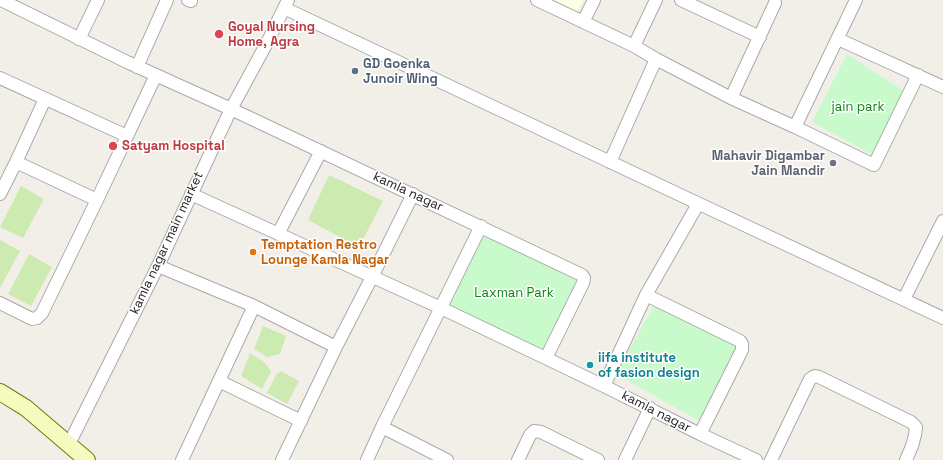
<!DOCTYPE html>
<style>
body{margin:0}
canvas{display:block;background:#f2efe9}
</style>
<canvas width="943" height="460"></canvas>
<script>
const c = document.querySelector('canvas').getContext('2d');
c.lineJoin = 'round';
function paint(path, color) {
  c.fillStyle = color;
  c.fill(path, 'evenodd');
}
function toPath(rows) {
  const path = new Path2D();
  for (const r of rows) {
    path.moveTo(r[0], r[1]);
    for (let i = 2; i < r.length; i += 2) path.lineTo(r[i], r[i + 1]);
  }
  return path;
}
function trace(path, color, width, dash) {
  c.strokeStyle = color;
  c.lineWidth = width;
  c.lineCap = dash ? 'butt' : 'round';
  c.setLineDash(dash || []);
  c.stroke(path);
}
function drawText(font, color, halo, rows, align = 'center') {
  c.font = font + ' "Space Grotesk",sans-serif';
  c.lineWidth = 3;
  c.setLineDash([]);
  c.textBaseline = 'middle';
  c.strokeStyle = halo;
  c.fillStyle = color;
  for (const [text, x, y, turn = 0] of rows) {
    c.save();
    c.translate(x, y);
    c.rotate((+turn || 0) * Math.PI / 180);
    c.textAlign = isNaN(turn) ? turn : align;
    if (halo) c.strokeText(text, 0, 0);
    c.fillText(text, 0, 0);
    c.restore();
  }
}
const education = toPath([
 [552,0,583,0,577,12]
]);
const grass = toPath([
 [329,175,383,201,359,247,308,220],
 [21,186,44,199,23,238,0,227],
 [0,240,20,251,0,288],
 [29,254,52,267,31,306,8,294],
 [263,326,286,336,280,354,267,357,254,349],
 [250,353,264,362,271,371,262,389,241,376],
 [281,371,299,381,287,404,267,393,276,375]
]);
const park = toPath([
 [847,54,904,91,873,155,812,122],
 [481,226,582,275,546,358,441,308],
 [656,302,740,347,701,422,616,374]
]);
const street = toPath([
 [1,0,127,62,231,109,582,275,584,278,583,283,546,358],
 [188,0,191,1,191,0],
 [537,0,634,46,656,59,731,98,795,127],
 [681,0,760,37],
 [856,0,795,127,874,165,918,75],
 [284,8,693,201,943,318],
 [583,22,594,0],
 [79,39,98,0],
 [838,39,943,87],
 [634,46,656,0],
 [137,67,167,0],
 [0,78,127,136],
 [731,98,775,3],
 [16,162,97,200],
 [610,162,656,59],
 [0,194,16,162,45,99],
 [191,194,441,308,604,386,700,434,756,460],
 [278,234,321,151],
 [158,266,254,306,336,347],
 [646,295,740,341,742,344,742,350,700,434],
 [904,299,943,221],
 [0,303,32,319,37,318,42,313,97,200,156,75],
 [219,381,301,421],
 [604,386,646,295,698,204],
 [69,444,158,266,231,109,268,41,288,0],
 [182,460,254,306],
 [282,460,336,347,372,277,413,194],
 [367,460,382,427],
 [447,460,382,427,481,226],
 [518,460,530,435,534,431,541,432,598,460],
 [625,460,650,408],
 [771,460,810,379,813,377,815,376,819,377,911,422,916,427,915,435,912,446,906,460]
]);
const secondary = toPath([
 [0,392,26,408,87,460]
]);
const markers = [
 [219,34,5,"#e0444e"],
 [355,71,4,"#5c6f8a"],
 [113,146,5,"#e0444e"],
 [833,163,4,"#6b7280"],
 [253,252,4,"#e8710a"],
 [590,365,4,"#0f9aa8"]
];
const healthNames = [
 ["Goyal Nursing",228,27],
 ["Home, Agra",228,42],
 ["Satyam Hospital",122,146]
];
const serviceNames = [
 ["GD Goenka",363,64],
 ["Junoir Wing",363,79]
];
const parkNames = [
 ["jain park",858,107],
 ["Laxman Park",514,293]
];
const worshipNames = [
 ["Mahavir Digambar",825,156],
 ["Jain Mandir",825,171]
];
const streetNames = [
 ["kamla nagar",408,192,25],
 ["kamla nagar main market",167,243,-65],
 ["kamla nagar",656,412,27]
];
const foodNames = [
 ["Temptation Restro",261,245],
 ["Lounge Kamla Nagar",261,260]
];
const cultureNames = [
 ["iifa institute",598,358],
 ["of fasion design",598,373]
];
paint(education, '#ffffe5');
paint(grass, '#cdebb0');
paint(park, '#c8facc');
trace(street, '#a9a9a9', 14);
trace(secondary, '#707d05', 18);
trace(street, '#fff', 12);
trace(secondary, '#f7fabf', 16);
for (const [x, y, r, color] of markers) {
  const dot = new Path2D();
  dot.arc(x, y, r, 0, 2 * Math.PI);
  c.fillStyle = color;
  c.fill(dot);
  trace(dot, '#fff', 1.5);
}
drawText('bold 13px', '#be3a42', '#fff', healthNames, 'left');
drawText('bold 13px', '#4e5e75', '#fff', serviceNames, 'left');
drawText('13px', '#0c8416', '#fff', parkNames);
drawText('bold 13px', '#5b616d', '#fff', worshipNames, 'right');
drawText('13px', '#222', '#fff', streetNames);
drawText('bold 13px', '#c56008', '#fff', foodNames, 'left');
drawText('bold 13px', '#0d838f', '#fff', cultureNames, 'left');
</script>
